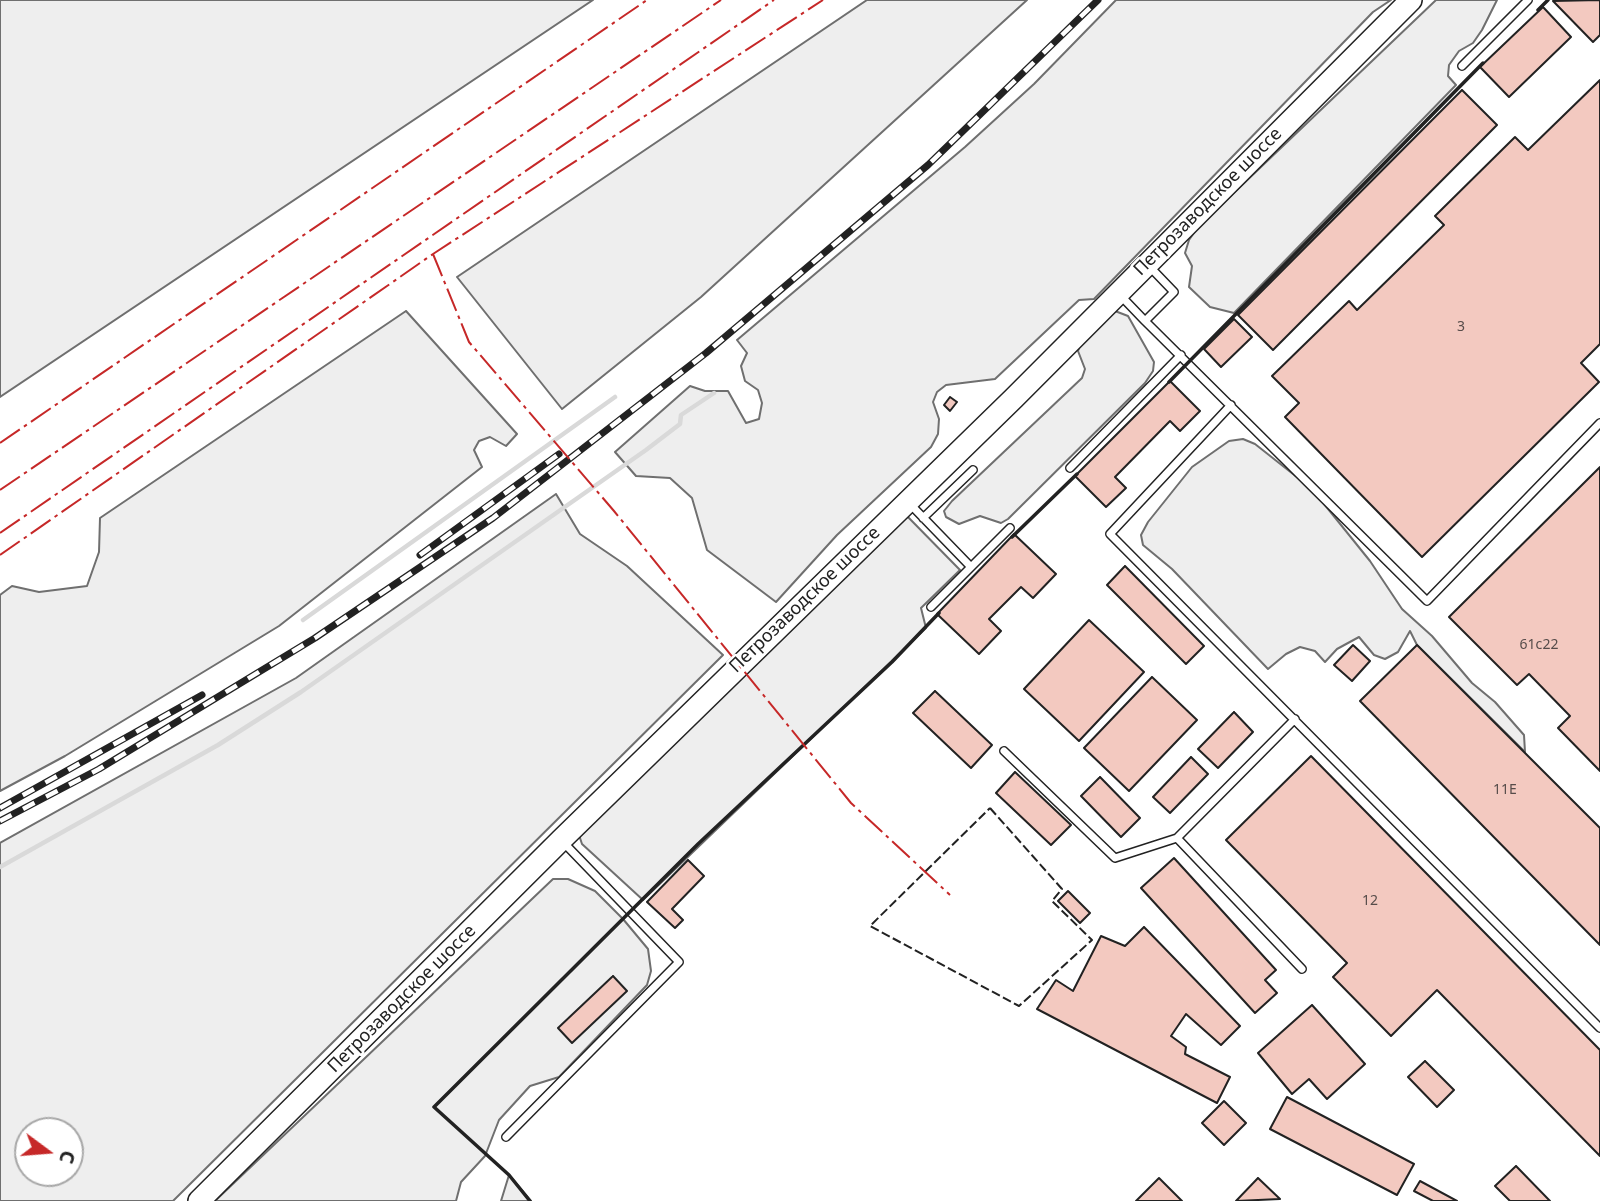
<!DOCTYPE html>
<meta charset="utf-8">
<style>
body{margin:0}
#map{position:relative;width:1600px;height:1201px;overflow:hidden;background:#fff;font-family:"Noto Sans",sans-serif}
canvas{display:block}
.north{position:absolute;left:14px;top:1117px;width:70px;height:70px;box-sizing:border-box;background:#fff;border:2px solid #a7a7a7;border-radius:50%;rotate:106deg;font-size:19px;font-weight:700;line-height:28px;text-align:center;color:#222}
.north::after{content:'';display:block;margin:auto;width:24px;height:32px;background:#c62828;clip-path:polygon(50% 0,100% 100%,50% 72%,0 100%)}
</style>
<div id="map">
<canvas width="1600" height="1201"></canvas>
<div class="north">С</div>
</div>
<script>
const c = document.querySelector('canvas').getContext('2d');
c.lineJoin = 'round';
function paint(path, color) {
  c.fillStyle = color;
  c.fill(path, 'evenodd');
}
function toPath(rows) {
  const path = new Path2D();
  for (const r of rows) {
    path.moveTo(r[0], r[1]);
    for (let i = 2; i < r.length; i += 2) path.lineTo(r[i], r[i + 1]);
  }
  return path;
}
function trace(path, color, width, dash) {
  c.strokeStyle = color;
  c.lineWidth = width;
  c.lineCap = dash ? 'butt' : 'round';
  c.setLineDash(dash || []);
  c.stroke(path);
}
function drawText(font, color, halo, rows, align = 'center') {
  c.font = font + ' "Noto Sans",sans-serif';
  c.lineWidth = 5;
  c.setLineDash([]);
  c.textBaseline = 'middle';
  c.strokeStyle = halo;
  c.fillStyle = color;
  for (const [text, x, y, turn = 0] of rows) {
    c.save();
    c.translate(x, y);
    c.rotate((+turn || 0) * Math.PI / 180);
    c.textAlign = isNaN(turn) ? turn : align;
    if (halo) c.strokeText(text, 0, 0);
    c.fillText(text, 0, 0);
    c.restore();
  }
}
const green = toPath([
 [0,0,593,0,0,397,0,0],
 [867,0,1027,0,701,297,562,409,457,277,867,0],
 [1116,0,1391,0,1373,12,1094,299,1079,300,995,379,946,385,937,392,933,402,939,419,938,434,931,447,837,535,776,602,707,550,692,498,670,478,636,476,615,452,690,386,705,391,728,391,746,423,759,419,762,403,758,390,745,381,741,366,747,353,737,340,965,147,1034,84,1116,0],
 [1436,0,1497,0,1482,30,1473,43,1459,51,1449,65,1448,76,1456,85,1234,313,1210,307,1189,287,1192,266,1185,253,1189,240,1198,227,1436,0],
 [406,311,517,434,506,446,490,437,479,441,474,450,482,467,279,626,65,756,0,791,0,595,12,586,39,592,87,586,99,552,100,518,406,311],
 [1115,311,1128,316,1154,362,1153,371,1145,383,1008,519,1001,523,980,516,959,524,946,517,944,511,952,501,1082,378,1085,369,1078,351,1083,338,1115,311],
 [1243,439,1255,444,1312,489,1370,561,1402,609,1432,636,1472,683,1495,702,1524,735,1525,752,1417,645,1410,631,1398,652,1385,659,1374,655,1359,637,1337,649,1325,662,1315,651,1300,647,1286,654,1268,669,1172,569,1143,545,1141,535,1148,522,1192,467,1229,441,1243,439],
 [556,494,580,534,627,566,723,655,173,1201,0,1201,0,843,296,678,556,494],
 [28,1131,70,1131,70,1173,28,1173,28,1131],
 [906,515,960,570,921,608,926,628,643,900,582,844,578,832,906,515],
 [553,879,568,879,595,891,623,919,648,949,651,971,647,985,559,1077,530,1086,499,1120,485,1156,461,1182,456,1201,215,1201,553,879],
 [509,1175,531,1201,501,1201,509,1175]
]);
const stream = toPath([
 [303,620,615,397],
 [0,867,218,745,301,692,646,450,680,424,681,415,714,393]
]);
const building = toPath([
 [1600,0,1600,35,1593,42,1553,1,1600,0],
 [1543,7,1571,37,1509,97,1480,67,1543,7],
 [1600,80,1600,344,1581,363,1599,382,1422,557,1285,417,1299,403,1272,376,1349,301,1357,310,1444,225,1435,216,1515,137,1528,150,1600,80],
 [1462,90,1497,125,1273,350,1238,315,1462,90],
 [1234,319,1252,337,1221,367,1204,349,1234,319],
 [1170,381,1200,411,1180,431,1170,421,1115,477,1126,488,1106,507,1075,476,1170,381],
 [950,397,957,402,950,411,944,405,950,397],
 [1600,467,1600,771,1558,728,1570,716,1529,674,1517,685,1449,617,1600,467],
 [1014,534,1056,574,1033,598,1021,587,989,619,1001,631,979,654,937,614,1014,534],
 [1125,566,1204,646,1186,664,1107,585,1125,566],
 [1089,620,1144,672,1079,741,1024,689,1089,620],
 [1353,645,1370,661,1352,681,1334,665,1353,645],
 [1417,645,1600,828,1600,945,1360,701,1417,645],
 [1152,677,1197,720,1129,791,1084,748,1152,677],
 [935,691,992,745,971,768,913,713,935,691],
 [1234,712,1253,732,1218,768,1198,749,1234,712],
 [1311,756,1600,1050,1600,1156,1437,990,1391,1036,1333,977,1347,963,1226,840,1311,756],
 [1191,757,1208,774,1170,813,1153,797,1191,757],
 [1015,772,1071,825,1051,845,996,793,1015,772],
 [1100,777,1140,818,1121,837,1081,796,1100,777],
 [1174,858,1276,970,1265,980,1277,993,1255,1013,1141,888,1174,858],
 [688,860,704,876,672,909,683,920,675,928,647,902,688,860],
 [1068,891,1090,913,1080,923,1058,901,1068,891],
 [1144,927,1240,1026,1221,1045,1186,1014,1171,1036,1186,1047,1185,1054,1230,1077,1217,1103,1037,1009,1056,980,1073,991,1101,936,1125,946,1144,927],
 [613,976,627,991,572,1043,558,1028,613,976],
 [1312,1005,1365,1064,1327,1099,1309,1079,1292,1094,1258,1053,1312,1005],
 [1425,1061,1454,1090,1437,1107,1408,1077,1425,1061],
 [1287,1097,1414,1164,1397,1195,1270,1129,1287,1097],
 [1224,1101,1246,1123,1224,1145,1202,1123,1224,1101],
 [1516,1166,1550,1201,1510,1201,1495,1186,1516,1166],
 [1159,1178,1182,1201,1136,1201,1159,1178],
 [1258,1178,1280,1199,1236,1201,1258,1178],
 [1420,1181,1457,1201,1433,1201,1414,1191,1420,1181]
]);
const lane = toPath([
 [1462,66,1528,0],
 [1121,296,1145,321,1174,292,1149,266],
 [1145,321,1427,601,1600,423],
 [1231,405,1110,534,1600,1028],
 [1070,468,1181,355],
 [910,504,971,567],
 [923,518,973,470],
 [931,607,1010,528],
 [1295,719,1177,838,1302,969],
 [1004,751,1115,858,1177,838],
 [506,1137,679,962,564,843]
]);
const primary = toPath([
 [199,1201,561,840,1014,398,1411,0]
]);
const rail = toPath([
 [420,555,559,454],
 [0,808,202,695],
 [0,821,99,769,315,638,493,518,706,353,928,165,1098,0]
]);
const fence = toPath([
 [990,808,1062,889,1052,901,1092,940,1019,1006,870,926,990,808]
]);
const wall = toPath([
 [1538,10,1548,0],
 [1169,382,1483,63],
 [1012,537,1077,474],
 [530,1201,509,1175,434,1107,698,844,892,662,939,613]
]);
const power = toPath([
 [433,254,469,342,614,511,851,803,950,895],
 [0,443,647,0],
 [0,490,721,0],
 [0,533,774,0],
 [0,555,433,254,823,0]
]);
const numberNames = [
 ["3",1461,327],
 ["61с22",1539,645],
 ["11Е",1505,790],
 ["12",1370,901]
];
const streetNames = [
 ["Петрозаводское шоссе",1208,202,-45],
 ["Петрозаводское шоссе",805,600,-44],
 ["Петрозаводское шоссе",402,999,-45]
];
paint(green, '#eee');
trace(green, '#6f6f6f', 2);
trace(stream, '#d9d9d9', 4.5);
paint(building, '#f3c9c0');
trace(building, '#222', 2);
trace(lane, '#222', 10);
trace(primary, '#222', 24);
trace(lane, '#fff', 7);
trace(primary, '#fff', 21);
trace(rail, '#222', 7);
trace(rail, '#fff', 4.5, [13]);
trace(fence, '#222', 2, [9, 3.5]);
trace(wall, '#222', 3.5);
trace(power, '#c62828', 2, [24, 5, 3.5, 5]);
drawText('14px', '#564c4a', null, numberNames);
drawText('18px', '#222', '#fff', streetNames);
</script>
